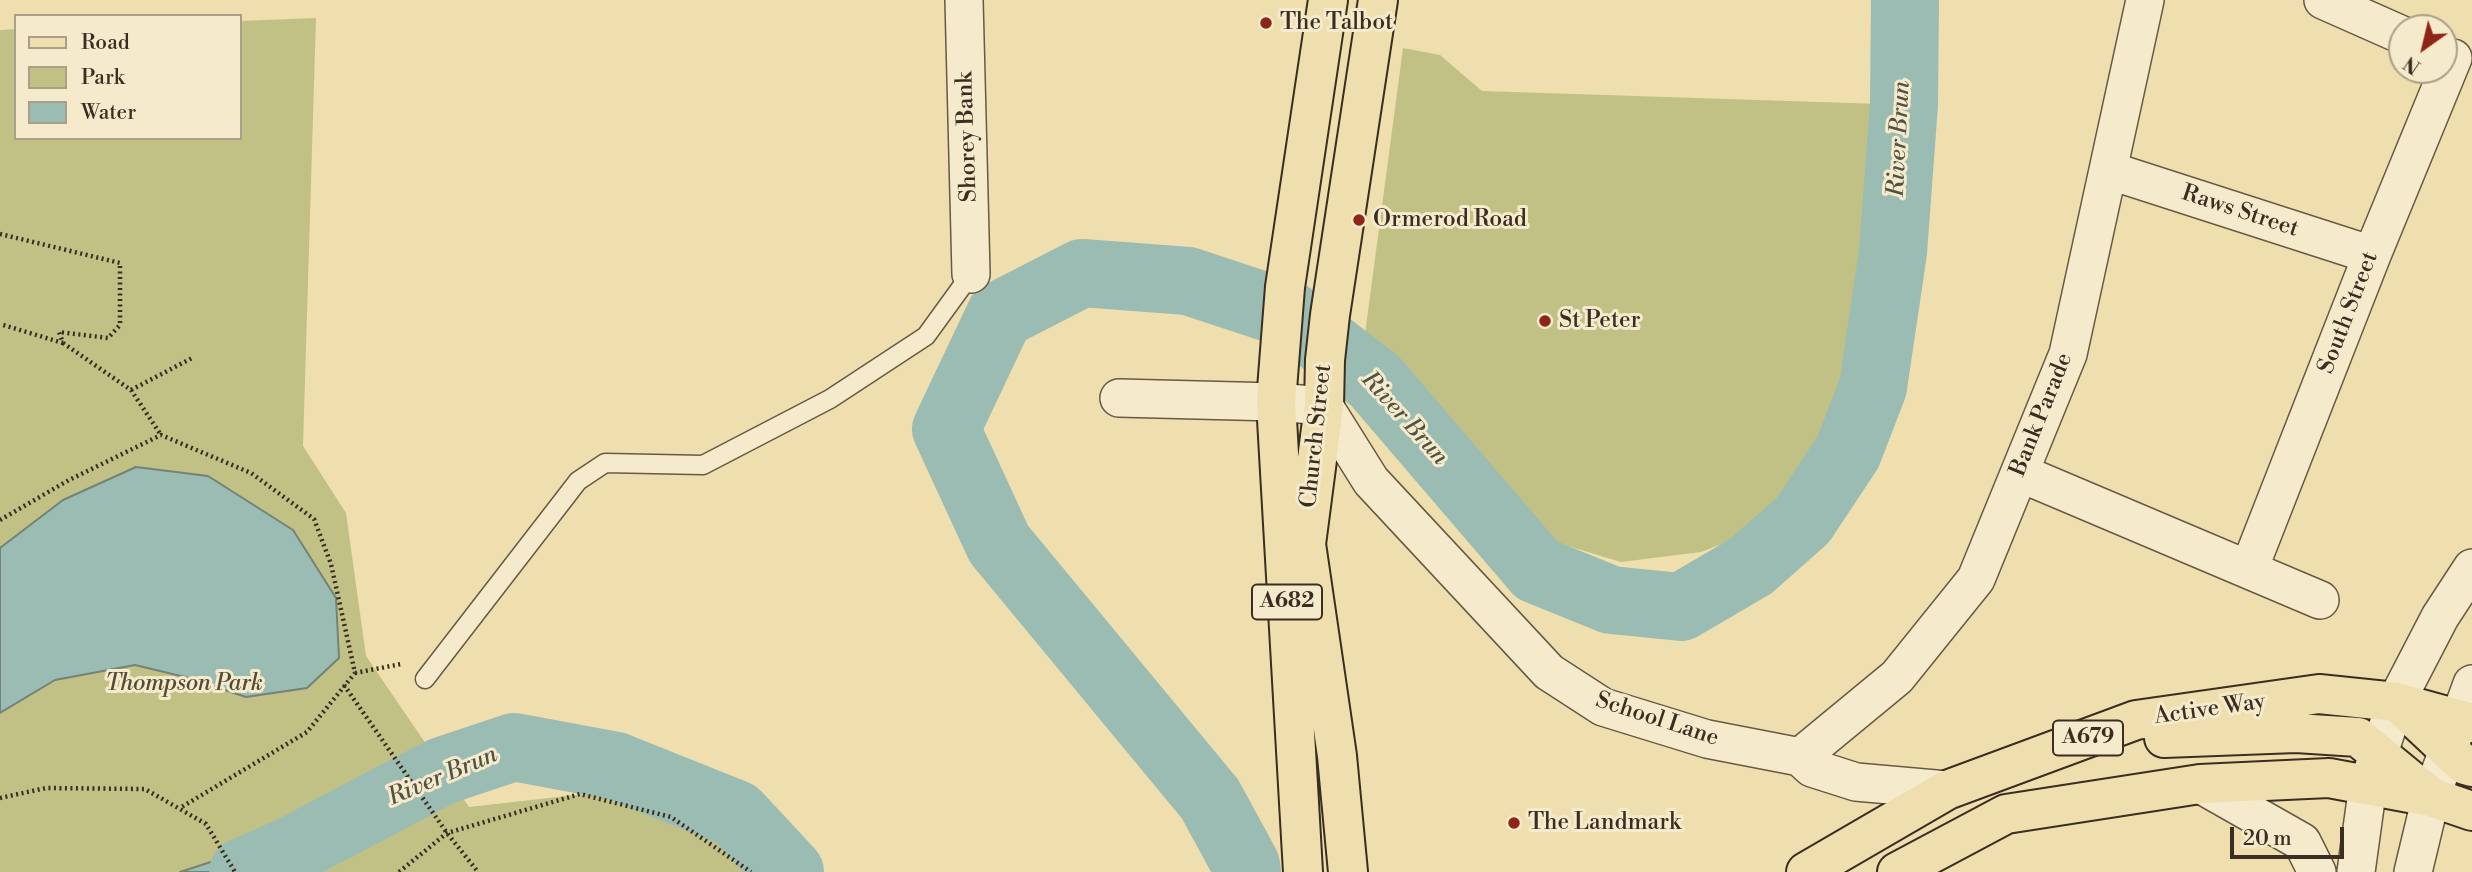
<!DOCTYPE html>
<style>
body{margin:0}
#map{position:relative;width:2472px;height:872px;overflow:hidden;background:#efdfaf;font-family:"Libre Bodoni",serif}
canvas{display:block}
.legend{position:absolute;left:14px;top:14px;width:228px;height:126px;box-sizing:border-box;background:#f5eacb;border:2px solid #aa9f87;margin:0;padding:9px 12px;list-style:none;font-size:21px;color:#392e21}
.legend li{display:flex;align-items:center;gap:14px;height:35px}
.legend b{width:35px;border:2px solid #aa9f87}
.north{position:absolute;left:2388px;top:14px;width:70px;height:70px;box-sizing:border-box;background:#f5eacb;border:2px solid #aa9f87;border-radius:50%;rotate:214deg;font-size:19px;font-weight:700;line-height:28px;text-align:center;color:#392e21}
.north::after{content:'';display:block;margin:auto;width:24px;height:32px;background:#8f2418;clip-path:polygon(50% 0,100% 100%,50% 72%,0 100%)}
.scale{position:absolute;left:2230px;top:827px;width:114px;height:32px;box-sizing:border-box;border:4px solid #392e21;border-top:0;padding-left:9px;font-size:21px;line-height:24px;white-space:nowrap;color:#392e21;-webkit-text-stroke:5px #f5eacb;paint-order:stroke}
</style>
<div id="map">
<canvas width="2472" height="872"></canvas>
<ul class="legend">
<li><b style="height:9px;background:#efdfaf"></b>Road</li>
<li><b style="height:19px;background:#c1c085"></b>Park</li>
<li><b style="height:19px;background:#9bbcb2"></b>Water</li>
</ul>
<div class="north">N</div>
<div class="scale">20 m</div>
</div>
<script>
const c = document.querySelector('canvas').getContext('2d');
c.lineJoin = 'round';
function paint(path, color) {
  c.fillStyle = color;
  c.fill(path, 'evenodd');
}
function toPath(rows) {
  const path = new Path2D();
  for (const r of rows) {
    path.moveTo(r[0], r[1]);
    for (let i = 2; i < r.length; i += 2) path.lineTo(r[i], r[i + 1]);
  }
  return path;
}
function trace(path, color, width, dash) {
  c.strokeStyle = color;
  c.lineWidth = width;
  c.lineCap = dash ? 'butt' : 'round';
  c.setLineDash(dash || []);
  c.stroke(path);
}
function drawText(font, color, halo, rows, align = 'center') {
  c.font = font + ' "Libre Bodoni",serif';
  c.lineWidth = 6;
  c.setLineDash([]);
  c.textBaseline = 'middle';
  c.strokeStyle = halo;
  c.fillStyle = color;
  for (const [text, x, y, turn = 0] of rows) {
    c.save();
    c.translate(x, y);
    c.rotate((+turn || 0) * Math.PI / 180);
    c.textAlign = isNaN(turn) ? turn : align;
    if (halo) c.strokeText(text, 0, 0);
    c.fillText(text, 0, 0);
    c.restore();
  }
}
const green = toPath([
 [316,18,303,446,346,513,366,656,469,807,620,790,750,858,764,872,0,872,0,30,16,29,16,138,240,138,240,21],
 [1403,48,1440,55,1482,91,1881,104,1866,287,1853,388,1828,448,1766,527,1701,552,1621,562,1558,543,1407,391,1363,349]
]);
const water = toPath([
 [136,467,208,476,293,530,336,598,339,658,307,688,246,697,189,678,135,665,55,680,0,713,0,548,63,500,136,467],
 [251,849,267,872,180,872,251,849]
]);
const river = toPath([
 [243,872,290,851,442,771,514,747,616,766,736,814,790,872],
 [1247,872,1246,865,1210,799,999,544,946,429,1000,315,1082,273,1188,281,1288,314,1375,381,1537,570,1611,600,1681,607,1751,566,1803,520,1848,452,1873,387,1893,252,1904,104,1905,0]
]);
const path = toPath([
 [0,234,120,263,120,325,108,338,59,332,63,343,0,324],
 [63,343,131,390,161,435],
 [131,390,194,357],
 [0,520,69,480,161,435,251,473,314,519,331,564,355,673,307,732,180,808],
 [355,673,401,664],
 [344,685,447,833,478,872],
 [0,798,46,788,145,789,206,824,235,872],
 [399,872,447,833,580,794,671,817,751,872]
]);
const lane = toPath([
 [425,679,578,481,605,463,703,465,830,399,926,336,971,274]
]);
const street = toPath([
 [964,0,971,274],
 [2323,0,2402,35],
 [2108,170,2372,255],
 [1119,398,1276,402,1324,406,1371,481,1549,672,1603,707,1707,739,1800,757,1812,768,1856,782,1947,790],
 [2020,473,2320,600],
 [2249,569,2372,255,2453,58],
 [1800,757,1897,677,1976,579,2068,354,2145,0],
 [2200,784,2302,842,2317,872],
 [2356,872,2368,785,2396,702,2440,617,2472,568],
 [2413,872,2431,797,2472,684]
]);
const primary = toPath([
 [2398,703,2448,750,2465,765,2472,767],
 [2164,738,2296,733,2358,737,2426,793],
 [1303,872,1276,402,1285,287,1328,0],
 [1348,872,1337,756,1306,544,1324,406,1325,360,1330,315,1378,0],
 [1806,872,1947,790,2136,720,2319,694,2396,702,2472,723],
 [1897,872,2006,814,2200,784,2329,778,2431,797,2472,811]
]);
const markers = [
 [1266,23,7,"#8f2418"],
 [1359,220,7,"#8f2418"],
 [1545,321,7,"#8f2418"],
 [1514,823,7,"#8f2418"]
];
const shields = [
 [1287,602,70],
 [2088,738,70]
];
const shieldNames = [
 ["A682",1287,602],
 ["A679",2088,738]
];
const poiNames = [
 ["The Talbot",1280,23],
 ["Ormerod Road",1373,220],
 ["St Peter",1559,321],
 ["The Landmark",1528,823]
];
const streetNames = [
 ["Shorey Bank",968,137,-92],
 ["Raws Street",2240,212,18],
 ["South Street",2349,313,-69],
 ["Bank Parade",2042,415,-68],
 ["Church Street",1317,436,-84],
 ["Active Way",2210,710,-8],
 ["School Lane",1657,720,18]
];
const parkNames = [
 ["Thompson Park",184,684]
];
const waterNames = [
 ["River Brun",1900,139,-87],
 ["River Brun",1404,419,48],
 ["River Brun",443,777,-23]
];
paint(green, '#c1c085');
paint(water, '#9bbcb2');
trace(water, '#748378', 2);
trace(river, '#9bbcb2', 68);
trace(lane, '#665a44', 21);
trace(street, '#665a44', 40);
trace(primary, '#392e21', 42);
trace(path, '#392e21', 4.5, [2, 3.5]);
trace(lane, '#f5eacb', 18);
trace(street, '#f5eacb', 37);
trace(primary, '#efdfaf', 38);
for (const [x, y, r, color] of markers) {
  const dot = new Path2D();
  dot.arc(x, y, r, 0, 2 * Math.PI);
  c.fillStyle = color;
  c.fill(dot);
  trace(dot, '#f5eacb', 2.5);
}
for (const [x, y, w] of shields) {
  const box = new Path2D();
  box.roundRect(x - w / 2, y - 17.5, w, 35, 5);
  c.fillStyle = '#f5eacb';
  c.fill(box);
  trace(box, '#392e21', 2);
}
drawText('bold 21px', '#392e21', null, shieldNames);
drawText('23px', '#392e21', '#f5eacb', poiNames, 'left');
drawText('23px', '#392e21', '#f5eacb', streetNames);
drawText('italic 23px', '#544b35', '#f5eacb', parkNames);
drawText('italic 24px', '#525245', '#f5eacb', waterNames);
</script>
